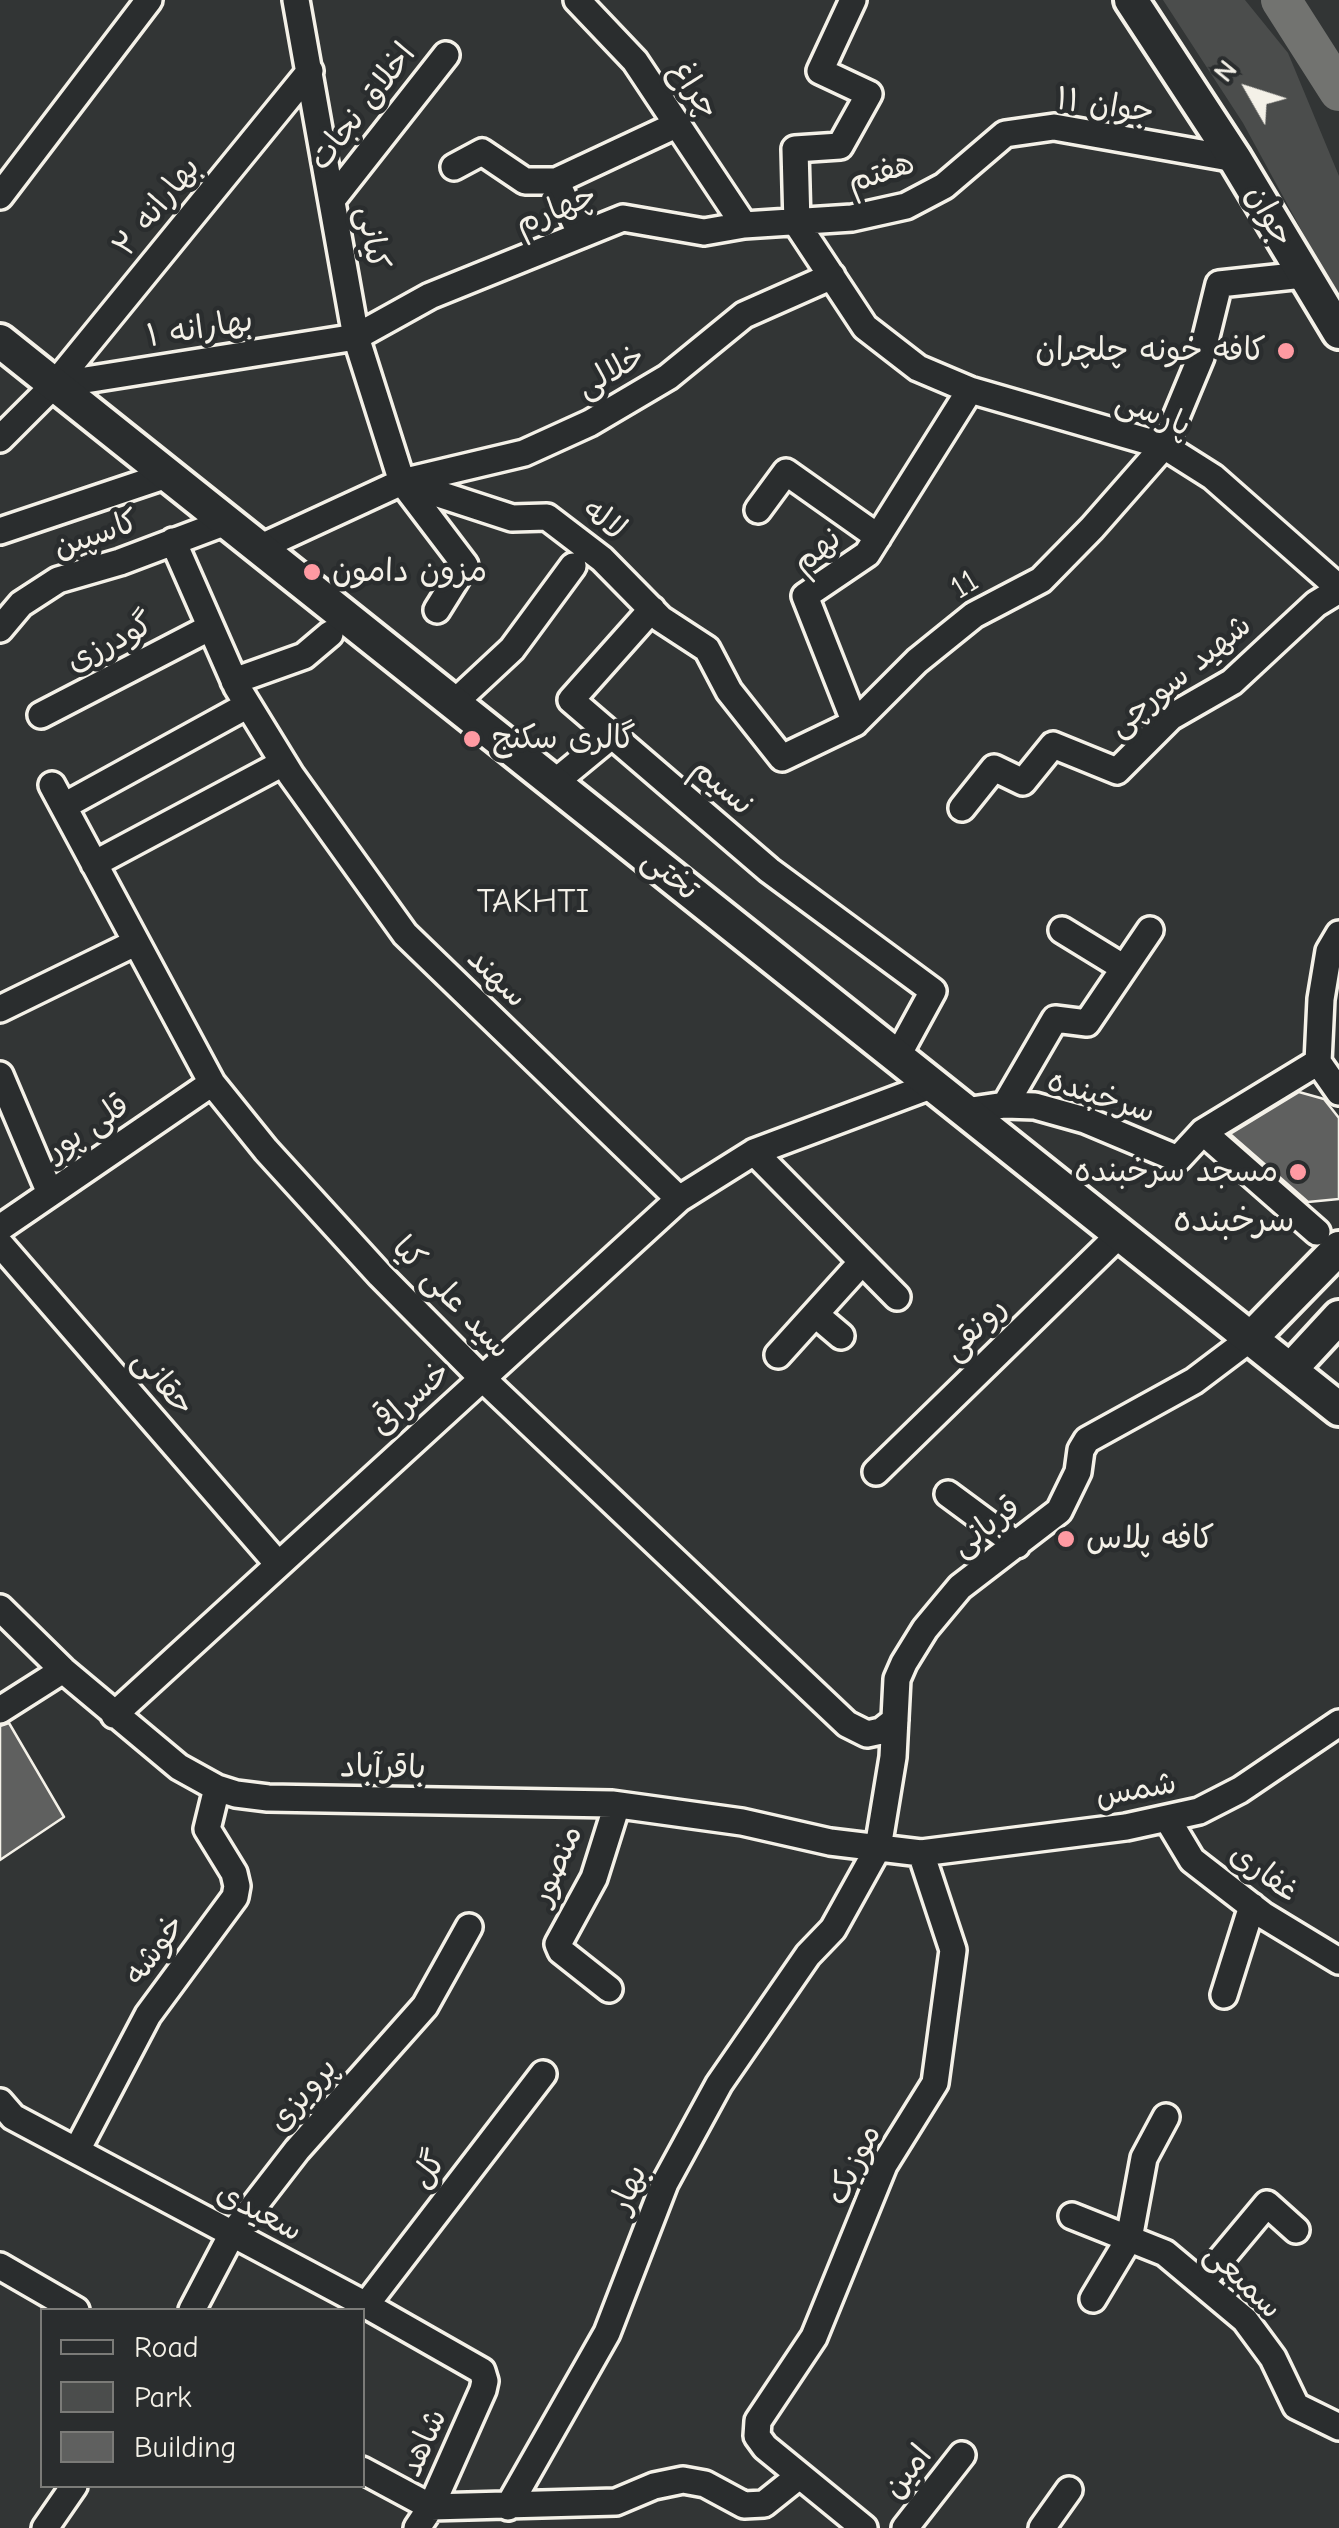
<!DOCTYPE html>
<meta charset="utf-8">
<style>
body{margin:0}
#map{position:relative;width:1339px;height:2528px;overflow:hidden;background:#323535;font-family:"Comic Neue",sans-serif}
canvas{display:block}
.legend{position:absolute;left:40px;top:2308px;width:325px;height:180px;box-sizing:border-box;background:#2a2d2e;border:2px solid #7b7b78;margin:0;padding:12px 18px;list-style:none;font-size:30px;color:#f4f1e8}
.legend li{display:flex;align-items:center;gap:20px;height:50px}
.legend b{width:50px;border:2px solid #7b7b78}
.north{position:absolute;left:1199px;top:40px;width:100px;height:100px;-webkit-text-stroke:8px #2a2d2e;paint-order:stroke;rotate:309deg;font-size:28px;font-weight:700;line-height:40px;text-align:center;color:#f4f1e8}
.north::after{content:'';display:block;margin:auto;width:35px;height:45px;background:#f4f1e8;clip-path:polygon(50% 0,100% 100%,50% 72%,0 100%)}
</style>
<div id="map">
<canvas width="1339" height="2528"></canvas>
<ul class="legend">
<li><b style="height:12px;background:#2a2d2e"></b>Road</li>
<li><b style="height:28px;background:#4b4d4c"></b>Park</li>
<li><b style="height:28px;background:#5f605f"></b>Building</li>
</ul>
<div class="north">N</div>
</div>
<script>
const c = document.querySelector('canvas').getContext('2d');
c.lineJoin = 'round';
function paint(path, color) {
  c.fillStyle = color;
  c.fill(path, 'evenodd');
}
function toPath(rows) {
  const path = new Path2D();
  for (const r of rows) {
    path.moveTo(r[0], r[1]);
    for (let i = 2; i < r.length; i += 2) path.lineTo(r[i], r[i + 1]);
  }
  return path;
}
function trace(path, color, width, dash) {
  c.strokeStyle = color;
  c.lineWidth = width;
  c.lineCap = dash ? 'butt' : 'round';
  c.setLineDash(dash || []);
  c.stroke(path);
}
function drawText(font, color, halo, rows, align = 'center') {
  c.font = font + ' "Comic Neue","Playpen Sans Arabic",sans-serif';
  c.lineWidth = 9;
  c.setLineDash([]);
  c.textBaseline = 'middle';
  c.strokeStyle = halo;
  c.fillStyle = color;
  for (const [text, x, y, turn = 0] of rows) {
    c.save();
    c.translate(x, y);
    c.rotate((+turn || 0) * Math.PI / 180);
    c.textAlign = isNaN(turn) ? turn : align;
    if (halo) c.strokeText(text, 0, 0);
    c.fillText(text, 0, 0);
    c.restore();
  }
}
const green = toPath([
 [1163,0,1245,0,1288,53,1339,176,1339,299,1243,123]
]);
const river = toPath([
 [1281,0,1339,91]
]);
const building = toPath([
 [1299,1092,1324,1099,1339,1118,1339,1199,1308,1202,1230,1134,1299,1092],
 [9,1723,64,1817,0,1860,0,1726,9,1723]
]);
const minor = toPath([
 [296,0,356,337,402,482,465,565,437,610],
 [577,0,635,61,744,225],
 [454,167,482,152,525,181,556,181,678,124],
 [556,181,581,235],
 [0,196,149,0],
 [332,200,446,55],
 [797,224,865,327,918,368,970,390,1164,446,1213,477,1339,588],
 [797,224,795,149,840,146,869,94,820,71,853,0],
 [54,385,356,337,430,296,623,218,704,232,744,225,852,218,906,206,944,186,1005,134,1054,127,1235,159],
 [0,439,54,385,310,71],
 [402,482,512,518,547,517,602,559,661,619,707,649,729,691,782,758,855,723,917,661,974,615,1041,580,1092,528,1164,446,1201,357,1219,284,1303,275],
 [758,510,786,472,878,537],
 [0,531,167,475],
 [173,541,237,687,291,775,405,934,679,1199],
 [259,548,402,482,524,453,590,423,668,377,744,315,832,276],
 [652,609,571,700,769,870,933,991,897,1057],
 [0,629,21,604,58,580,120,562,226,522],
 [234,681,304,656,330,634],
 [454,703,512,649,573,566],
 [41,715,209,628],
 [855,723,805,596,867,554,970,390],
 [554,783,611,736],
 [52,785,212,1083,266,1150,380,1275,482,1378,847,1724,867,1734,881,1731,895,1720],
 [64,806,248,705],
 [962,808,994,768,1023,782,1053,745,1117,771,1171,717,1232,682,1316,604,1339,590],
 [94,864,283,763],
 [1062,930,1124,968],
 [1339,934,1329,951,1321,999,1318,1062,1339,1092],
 [0,1009,135,943],
 [0,1075,50,1193],
 [1005,1105,1055,1019,1087,1023,1150,930],
 [965,1111,1005,1105,1035,1106,1085,1120,1178,1159,1203,1132,1318,1062],
 [1203,1132,1317,1232],
 [754,1152,897,1297],
 [0,1228,212,1083],
 [0,1244,278,1564],
 [815,1314,841,1336],
 [778,1355,862,1262],
 [876,1472,1120,1234],
 [948,1494,1017,1545],
 [0,1608,63,1670,179,1767,217,1788,236,1794,268,1798,612,1804,742,1822,830,1842,921,1853,1126,1827,1199,1811,1240,1790,1339,1723],
 [0,1710,63,1670],
 [114,1715,679,1199,754,1152,933,1085],
 [1168,1820,1192,1860,1263,1915,1339,1961],
 [609,1989,561,1951,558,1944,594,1878,617,1805],
 [1224,1995,1252,1906],
 [0,2102,13,2117,366,2305,482,2371,485,2381,483,2390,431,2507,417,2528],
 [77,2150,148,2015,235,1897,237,1886,234,1873,207,1829,217,1788],
 [1072,2216,1165,2253,1245,2320,1273,2358,1296,2406,1339,2427],
 [0,2266,76,2310],
 [1201,2283,1267,2204,1296,2230],
 [1093,2299,1129,2239,1144,2158,1166,2117],
 [366,2305,543,2074],
 [192,2310,232,2234,297,2150,425,2006,469,1927],
 [362,2470,431,2507,616,2502,654,2486,683,2480,705,2484,744,2505,764,2504,799,2476],
 [508,2507,607,2333,665,2183,719,2084,808,1955,833,1929,878,1848,893,1757,897,1679,904,1663,925,1629,960,1587,1059,1511,1078,1472,1081,1450,1087,1440,1194,1381,1251,1338],
 [45,2528,74,2486],
 [864,2528,765,2447,757,2436,758,2421,814,2337,884,2165,935,2083,953,1950,921,1853],
 [905,2528,962,2455],
 [1042,2528,1069,2490]
]);
const major = toPath([
 [1131,0,1235,159,1339,332],
 [0,341,1339,1409],
 [1251,1338,1339,1248],
 [1290,1370,1339,1317]
]);
const markers = [
 [1286,351,10,"#ff9aa2"],
 [312,572,10,"#ff9aa2"],
 [472,739,10,"#ff9aa2"],
 [1298,1172,10,"#ff9aa2"],
 [1066,1539,10,"#ff9aa2"]
];
const streetNames = [
 ["چراغ",694,90,56],
 ["جوان ۱۱",1105,106,8],
 ["اخلاق نجات",363,107,-52],
 ["هفتم",881,173,-18],
 ["بهارانه ۲",157,207,-51],
 ["چهارم",556,210,-22],
 ["جوان",1269,216,60],
 ["کیانی",372,238,80],
 ["بهارانه ۱",200,329,-9],
 ["خلالی",611,372,-30],
 ["پارسی",1153,414,21],
 ["لاله",604,520,39],
 ["کاسپین",96,535,-19],
 ["نهم",817,551,-39],
 ["11",965,585,-32],
 ["گودرزی",110,643,-27],
 ["شهید سورچی",1180,676,-39],
 ["نسیم",722,787,40],
 ["تختی",670,875,39],
 ["سهند",497,978,44],
 ["سرخبنده",1101,1097,18],
 ["قلی پور",88,1128,-34],
 ["سید علی کیا",451,1298,46],
 ["رونقی",975,1329,-45],
 ["حقانی",163,1383,49],
 ["خسراقی",411,1399,-42],
 ["قربانی",986,1527,-37],
 ["باقرآباد",383,1768,1],
 ["شمس",1136,1790,-10],
 ["منصور",557,1865,-66],
 ["غفاری",1264,1873,36],
 ["خوشه",155,1950,-54],
 ["پرویزی",303,2095,-49],
 ["موزیک",854,2165,-64],
 ["گل",429,2170,-53],
 ["بهار",629,2189,-67],
 ["سعیدی",259,2212,28],
 ["سمیعی",1243,2281,44],
 ["شاهد",424,2443,-66],
 ["امین",908,2472,-52]
];
const poiNames = [
 ["کافه خونه چلچران",1266,351,"right"],
 ["مزون دامون",332,572],
 ["گالری سکنج",492,739],
 ["مسجد سرخبنده",1278,1172,"right"],
 ["کافه پلاس",1086,1539]
];
const neighbourhoodNames = [
 ["TAKHTI",533,902],
 ["سرخبنده",1234,1221]
];
paint(green, '#4b4d4c');
trace(river, '#727370', 40);
paint(building, '#5f605f');
trace(building, '#f4f1e8', 2.5);
trace(minor, '#f4f1e8', 32);
trace(major, '#f4f1e8', 40);
trace(minor, '#2a2d2e', 25);
trace(major, '#2a2d2e', 32);
for (const [x, y, r, color] of markers) {
  const dot = new Path2D();
  dot.arc(x, y, r, 0, 2 * Math.PI);
  c.fillStyle = color;
  c.fill(dot);
  trace(dot, '#2a2d2e', 4);
}
drawText('32px', '#f4f1e8', '#2a2d2e', streetNames);
drawText('32px', '#f4f1e8', '#2a2d2e', poiNames, 'left');
drawText('35px', '#f4f1e8', '#2a2d2e', neighbourhoodNames);
</script>
